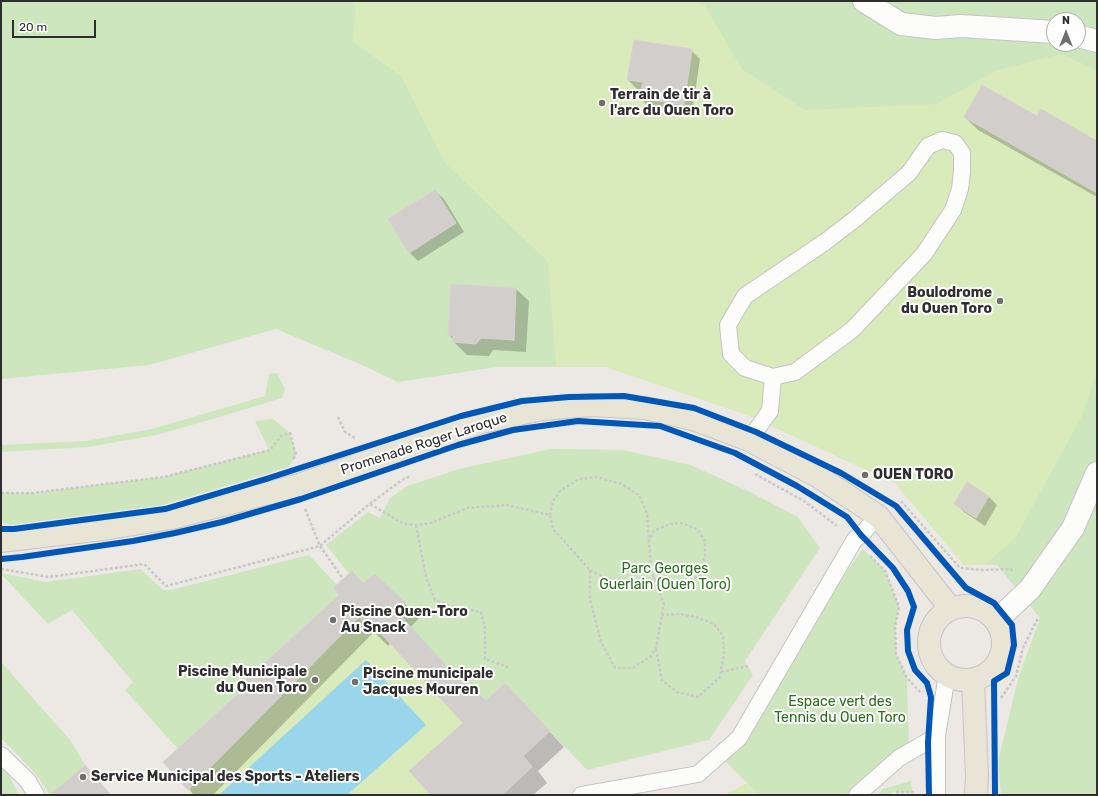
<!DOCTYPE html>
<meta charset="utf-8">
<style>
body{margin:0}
#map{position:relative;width:1098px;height:796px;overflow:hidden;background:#ece8e4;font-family:Rubik,sans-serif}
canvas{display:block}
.frame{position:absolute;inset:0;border:2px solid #2e2e2e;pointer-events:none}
.north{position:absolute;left:1046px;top:12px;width:40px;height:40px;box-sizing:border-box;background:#fff;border:1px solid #ababab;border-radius:50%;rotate:0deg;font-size:11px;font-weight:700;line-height:16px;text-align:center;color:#2e2e2e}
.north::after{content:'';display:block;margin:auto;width:14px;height:18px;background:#706f6e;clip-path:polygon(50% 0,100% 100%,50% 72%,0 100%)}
.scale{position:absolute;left:12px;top:20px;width:84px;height:18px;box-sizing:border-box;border:2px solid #2e2e2e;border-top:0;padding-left:5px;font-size:12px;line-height:14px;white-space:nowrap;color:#2e2e2e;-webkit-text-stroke:3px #fff;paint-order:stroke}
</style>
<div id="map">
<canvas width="1098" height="796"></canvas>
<div class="frame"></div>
<div class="north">N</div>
<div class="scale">20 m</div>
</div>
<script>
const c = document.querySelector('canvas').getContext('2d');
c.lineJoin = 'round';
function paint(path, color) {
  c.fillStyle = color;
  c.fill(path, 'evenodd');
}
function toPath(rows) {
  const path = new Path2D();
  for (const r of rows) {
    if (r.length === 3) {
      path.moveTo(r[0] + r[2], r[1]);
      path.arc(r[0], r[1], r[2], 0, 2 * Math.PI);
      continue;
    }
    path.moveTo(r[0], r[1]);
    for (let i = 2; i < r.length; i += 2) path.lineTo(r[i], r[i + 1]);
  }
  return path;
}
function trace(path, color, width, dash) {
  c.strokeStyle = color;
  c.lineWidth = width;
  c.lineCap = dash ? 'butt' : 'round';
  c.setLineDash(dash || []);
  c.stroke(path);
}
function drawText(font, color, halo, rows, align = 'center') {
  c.font = font + ' Rubik,sans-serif';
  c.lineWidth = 4;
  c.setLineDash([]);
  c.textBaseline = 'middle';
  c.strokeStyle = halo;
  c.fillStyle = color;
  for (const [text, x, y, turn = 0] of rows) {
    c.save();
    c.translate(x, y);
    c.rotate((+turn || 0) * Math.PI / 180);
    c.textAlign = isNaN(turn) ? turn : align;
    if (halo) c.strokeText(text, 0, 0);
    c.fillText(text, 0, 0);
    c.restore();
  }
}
const green = toPath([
 [1,1,1097,1,1097,795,1001,795,998,762,1018,679,1040,618,997,565,964,565,895,483,748,415,606,367,497,367,398,382,362,365,276,329,149,365,1,379],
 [1054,20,1078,20,1078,44,1054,44],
 [277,373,285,389,282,398,216,418,156,435,88,447,1,452,1,445,86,441,152,429,214,411,265,396,269,374],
 [273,419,290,433,296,455,289,467,163,505,11,525,1,522,1,493,32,493,164,477,269,450,255,421],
 [551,449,622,450,691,465,750,492,798,517,820,548,745,661,753,675,709,740,587,770,513,693,486,701,473,687,469,690,397,612,363,583,352,571,349,574,326,545,368,512,380,518,389,499,407,486,459,469],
 [863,549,885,571,899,607,895,627,896,654,907,678,909,749,877,766,846,795,759,795,725,761,744,741,834,589],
 [309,555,337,585,333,588,339,595,247,680,249,684,178,749,125,690,133,682,72,610,48,624,1,574,1,573,46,582,141,569,163,590,171,590],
 [1,662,71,741,85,765,57,789,62,795,50,795,36,774,1,738],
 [1,767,8,773,19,795,1,795],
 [911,781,912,792,892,792,892,795,877,795,883,789]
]);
const pitch = toPath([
 [349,1,696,1,705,6,742,69,805,110,936,104,998,70,1061,54,1097,70,1097,370,1083,414,1016,537,985,565,964,565,895,483,748,415,606,367,556,367,548,262,445,163,401,76,352,41,356,7],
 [352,571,363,583,375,574,400,597,397,612,469,690,473,687,486,701,513,693,550,731,523,756,532,767,502,795,192,795,163,762,249,684,246,680,339,595,333,588],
 [747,783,759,795,724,795]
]);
const water = toPath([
 [366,660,426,725,347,795,219,795]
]);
const shadow = toPath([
 [691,50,700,59,692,113,649,107,640,98,642,89,637,89,628,80],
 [965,117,1037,117,1097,142,1097,197,978,130],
 [435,191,444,199,464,232,418,261,409,252],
 [452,285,516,289,529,301,526,352,493,350,489,356,467,355,454,342,454,340,449,335],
 [988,496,997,505,985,526,964,512,955,503],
 [364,584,404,603,419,618,411,627,470,691,473,688,487,702,520,700,564,747,538,771,547,783,533,795,432,795,464,723,391,643,388,646,374,632,213,795,194,795,189,789]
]);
const building = toPath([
 [634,40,692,49,684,105,639,98,643,82,627,80,634,40],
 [982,85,1037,116,1041,109,1097,141,1097,193,964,117,982,85],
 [435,190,456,223,409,253,388,219,435,190],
 [451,284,516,288,514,340,481,338,476,344,453,342,453,336,448,335,451,284],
 [967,482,989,496,976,518,954,504,967,482],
 [352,571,363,583,375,574,405,602,397,612,469,690,473,687,486,701,505,683,550,731,523,756,532,767,502,795,431,795,409,771,463,723,376,628,372,632,359,617,188,790,163,762,249,684,246,680,339,595,333,588,352,571],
 [85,765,111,795,50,795,85,765]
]);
const path = toPath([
 [338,417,345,432,355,438],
 [755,474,804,501,837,526],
 [1,493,32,493,164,477,270,450,281,436,290,433,296,455,293,459],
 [901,501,960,568,982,570,1011,569,1012,571],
 [370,504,404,524,416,525,431,523,467,508,507,505,550,515,553,529,590,570,590,599,601,642,615,668,633,668,650,657,656,648,664,604,651,570,647,513,639,495,621,484,597,477,579,479,560,491,553,501,550,515],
 [305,509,320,546,343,579],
 [416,525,426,577,435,600,450,606,481,612,485,628,485,659,508,667],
 [870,556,885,571,899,607,895,627,896,654,907,678,921,693],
 [1,569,49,577,144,564,166,586,320,546,367,506,402,480,410,476],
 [590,570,607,579,630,580,654,579,683,586,699,575,705,556,705,541,697,529,681,523,669,524,654,531,649,541],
 [656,649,662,680,677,692,698,697,720,677,724,653,723,636,714,624,696,617,679,614,662,615],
 [721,672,748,666],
 [1001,698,1016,676,1023,648,1038,618],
 [896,792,915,792]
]);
const service = toPath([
 [749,440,770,411,773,377,795,372,852,330,924,254,953,210,960,189,962,172,962,153,955,143,942,140,928,146,909,173,855,219,825,242,745,296,728,325,731,354,745,368,773,377],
 [1,755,28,781,36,795],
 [581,795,698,774,739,738,855,539,861,535,878,516],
 [857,795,899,758,937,736],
 [937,795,937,736,947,675]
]);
const minor = toPath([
 [864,1,901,24,936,28,961,26,1054,32],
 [1078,36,1097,41],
 [996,621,1030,589,1073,528,1097,473]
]);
const primary = toPath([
 [1,541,103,529,171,518,296,486,482,422,542,409,592,405,645,408,693,419,749,440,819,477,878,516,951,609],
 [966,643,37],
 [973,680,977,777,976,795]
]);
const cycleway = toPath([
 [1,529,14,529,165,509,269,478,461,416,522,401,569,397,624,396,694,408,756,432,841,473,896,506,966,588,994,603,1012,625,1014,645,1007,673,994,681,995,795],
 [1,559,22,557,133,541,175,533,222,522,301,499,458,445,513,430,578,421,660,426,735,453,797,486,847,517,861,535,893,568,908,591,914,607,907,630,908,651,915,670,927,683,931,697,928,742,929,795]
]);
const markers = [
 [602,103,4,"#706f6e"],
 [1000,301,4,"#706f6e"],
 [865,475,4,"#706f6e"],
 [333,620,4,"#706f6e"],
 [315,680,4,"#706f6e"],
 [355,682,4,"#706f6e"],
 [83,777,4,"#706f6e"]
];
const poiNames = [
 ["Terrain de tir à",610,95],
 ["l'arc du Ouen Toro",610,111],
 ["Boulodrome",992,293,"right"],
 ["du Ouen Toro",992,309,"right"],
 ["OUEN TORO",873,475],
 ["Piscine Ouen-Toro",341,612],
 ["Au Snack",341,628],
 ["Piscine Municipale",307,672,"right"],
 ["du Ouen Toro",307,688,"right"],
 ["Piscine municipale",363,674],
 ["Jacques Mouren",363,690],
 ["Service Municipal des Sports - Ateliers",91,777]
];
const streetNames = [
 ["Promenade Roger Laroque",424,444,-18]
];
const parkNames = [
 ["Parc Georges",665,569],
 ["Guerlain (Ouen Toro)",665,585],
 ["Espace vert des",840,702],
 ["Tennis du Ouen Toro",840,718]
];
paint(green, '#cee6be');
paint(pitch, '#d9eabb');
paint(water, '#99d6ec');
paint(shadow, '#0003');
paint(building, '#d1cecb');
trace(building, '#d7d4d0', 1);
trace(service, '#c5c4c5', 18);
trace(minor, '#c5c4c5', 24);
trace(primary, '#c6c5c4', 24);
trace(path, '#c9c9c8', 2.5, [3, 2]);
trace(service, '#fcfcfb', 16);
trace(minor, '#fcfcfb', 22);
trace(primary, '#e8e4d6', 22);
trace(cycleway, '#0057b8', 6);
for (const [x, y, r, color] of markers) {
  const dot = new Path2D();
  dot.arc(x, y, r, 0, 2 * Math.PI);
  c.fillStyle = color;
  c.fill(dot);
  trace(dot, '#fff', 1.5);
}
drawText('bold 14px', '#2e2e2e', '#fff', poiNames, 'left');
drawText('14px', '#2e2e2e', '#fff', streetNames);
drawText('14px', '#2c6e1b', '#fff', parkNames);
</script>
